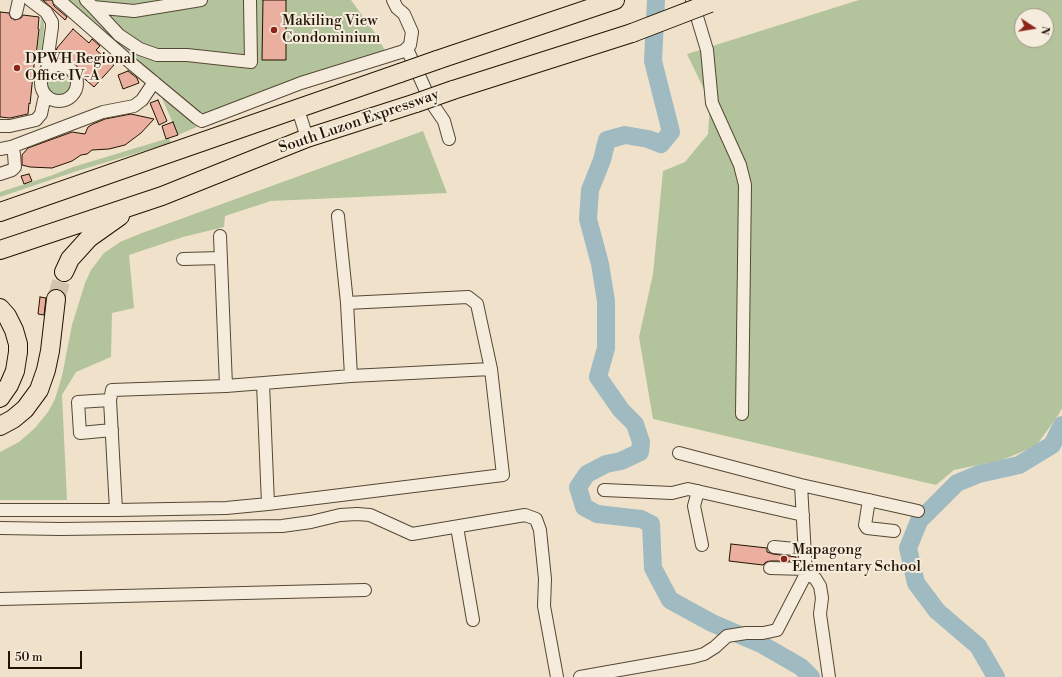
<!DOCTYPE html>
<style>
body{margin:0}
#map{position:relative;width:1062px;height:677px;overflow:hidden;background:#f0e2ca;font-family:"Libre Bodoni",serif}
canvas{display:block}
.north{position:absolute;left:1014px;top:8px;width:40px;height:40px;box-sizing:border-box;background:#f5ecdd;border:1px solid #a19585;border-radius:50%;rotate:102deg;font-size:11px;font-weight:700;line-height:16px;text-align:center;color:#221302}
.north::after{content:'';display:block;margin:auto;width:14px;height:18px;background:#8f2418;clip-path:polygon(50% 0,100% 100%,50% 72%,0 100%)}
.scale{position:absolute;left:8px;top:651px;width:74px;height:18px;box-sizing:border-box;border:2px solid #221302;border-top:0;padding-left:5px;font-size:12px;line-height:14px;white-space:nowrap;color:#221302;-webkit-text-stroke:3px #f5ecdd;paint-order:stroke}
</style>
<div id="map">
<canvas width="1062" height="677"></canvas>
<div class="north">N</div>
<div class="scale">50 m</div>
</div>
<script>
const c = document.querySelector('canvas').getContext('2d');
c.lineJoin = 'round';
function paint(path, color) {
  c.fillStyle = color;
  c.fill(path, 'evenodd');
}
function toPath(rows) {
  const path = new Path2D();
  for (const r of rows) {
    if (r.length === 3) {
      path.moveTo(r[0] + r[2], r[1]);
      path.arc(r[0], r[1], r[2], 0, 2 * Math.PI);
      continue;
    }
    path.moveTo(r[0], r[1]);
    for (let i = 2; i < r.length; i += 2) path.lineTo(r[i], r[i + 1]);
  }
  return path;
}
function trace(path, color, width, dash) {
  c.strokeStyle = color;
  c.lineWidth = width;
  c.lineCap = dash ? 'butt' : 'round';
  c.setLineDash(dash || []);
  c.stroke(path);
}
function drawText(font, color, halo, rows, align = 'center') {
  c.font = font + ' "Libre Bodoni",serif';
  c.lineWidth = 4;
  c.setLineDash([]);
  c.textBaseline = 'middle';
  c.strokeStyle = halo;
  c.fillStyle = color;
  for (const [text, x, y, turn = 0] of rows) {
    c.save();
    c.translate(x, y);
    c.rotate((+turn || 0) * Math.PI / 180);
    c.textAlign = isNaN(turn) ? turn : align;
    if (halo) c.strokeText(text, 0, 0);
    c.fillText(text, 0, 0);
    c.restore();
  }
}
const green = toPath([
 [63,0,351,0,375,33,386,52,201,116],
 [859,0,1062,0,1062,408,1059,414,1036,446,1002,460,954,470,936,485,653,419,639,337,653,274,663,171,685,162,708,134,710,102,687,54],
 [1022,16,1046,16,1046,40,1022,40],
 [41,18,44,22,44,28,41,58,36,61],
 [59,83,12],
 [158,89,206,123,178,135],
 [423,131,447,193,271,201,225,216,224,227,183,237,129,255,134,308,112,313,111,357,76,372,62,395,67,500,0,500,0,452,19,442,35,428,48,412,55,399,62,376,72,325,85,283,91,270,104,253,120,242,142,233],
 [169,138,171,143,77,171,0,197,0,192,50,176,73,167]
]);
const river = toPath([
 [656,0,653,61,671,132,661,144,648,139,625,135,607,140,602,160,590,190,588,219,600,264,606,301,606,348,598,377,621,410,635,424,641,442,640,452,621,461,606,464,587,474,578,487,584,507,597,514,641,519,651,524,653,568,670,600,712,623,761,644,801,667,811,677],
 [996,677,978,646,937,611,916,583,908,548,919,521,957,483,979,474,1019,465,1052,445,1062,425]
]);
const building = toPath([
 [43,0,52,0,54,6,67,17,65,20,43,0],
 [263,0,286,0,286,60,262,60,263,0],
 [0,12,9,13,11,18,15,20,21,18,23,15,39,17,38,29,39,29,36,56,35,56,30,104,29,103,28,114,10,118,0,117,0,12],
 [73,29,89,43,92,39,100,46,96,50,114,65,94,87,79,74,80,72,56,51,57,48,73,29],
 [128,71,137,78,139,83,123,89,118,75,128,71],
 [158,100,167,121,159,125,150,103,158,100],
 [131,114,154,119,141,133,125,145,109,149,92,150,87,154,81,155,72,161,52,168,30,167,22,165,22,155,28,148,72,132,85,134,88,127,93,124,105,119,131,114],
 [173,122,178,135,166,139,162,126,173,122],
 [29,174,32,181,24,184,21,176,29,174],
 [40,297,46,298,44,315,38,314,40,297],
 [731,544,767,548,767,552,773,554,796,557,796,561,770,561,766,562,763,565,729,561,731,544]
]);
const highwayTunnel = toPath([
 [56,299,64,272]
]);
const minor = toPath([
 [30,0,46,12,52,22,52,27,47,63,49,69],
 [59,0,132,64,197,118,202,121,301,83,404,51,410,45,412,32,404,14,397,8,393,0],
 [86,0,93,7,134,11,201,0],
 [692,0,707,50,712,103,740,165,745,185,742,414],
 [93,7,119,35,140,49,157,55,187,55,251,62,250,0],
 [16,13,19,0],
 [407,49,431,102,444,121,449,139],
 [59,83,18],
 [298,109,307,138],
 [0,126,10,126,36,120,41,114,44,100,46,96],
 [0,149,11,147,103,112,134,106,142,100,154,82],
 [0,174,12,170,15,167,14,154,12,147],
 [338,216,347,303,351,376],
 [220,236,226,386],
 [183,259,221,258],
 [110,400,78,402,80,433,112,430],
 [679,453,801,485,918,511],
 [604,490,672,493,688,489,803,515],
 [698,491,694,506,702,545],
 [869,500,865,525,867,528,894,531],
 [268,504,503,475,491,369,477,304,468,297,347,303],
 [0,510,116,510,226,508,268,504,263,383],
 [116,510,110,400,112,390,226,386,351,376,491,369],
 [457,527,473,620],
 [0,528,61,529,282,526,311,522,340,515,357,514,370,515,412,534,525,515,536,519,540,530,545,579,544,606,557,677],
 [774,547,805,550],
 [770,568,806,569],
 [806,574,815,578,820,586,822,598,820,614,829,677],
 [0,599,365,590],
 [580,677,693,657,704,654,715,647,727,636,746,633,763,633,777,630,806,574,801,485]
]);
const highway = toPath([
 [437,60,615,0],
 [453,90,632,33],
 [0,212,400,73],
 [0,250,162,196,307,138,416,103],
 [64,272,70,259,89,238,120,216],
 [0,308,7,316,14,330,18,344,18,352,15,371,9,385,0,398],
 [0,426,13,419,25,409,39,390,46,370,50,351,56,299]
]);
const highwayBridge = toPath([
 [632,33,710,3],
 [400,73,437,60],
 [416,103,453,90]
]);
const markers = [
 [274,30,4,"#8f2418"],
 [17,68,4,"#8f2418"],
 [784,559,4,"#8f2418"]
];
const poiNames = [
 ["Makiling View",282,21],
 ["Condominium",282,38],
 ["DPWH Regional",25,59],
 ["Office IV-A",25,76],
 ["Mapagong",792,550],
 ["Elementary School",792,567]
];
const streetNames = [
 ["South Luzon Expressway",359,122,-19]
];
paint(green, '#b3c49c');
trace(river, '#a0bac2', 18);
paint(building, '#eaaf9e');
trace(building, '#221302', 1);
trace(highwayTunnel, '#d1c3ac', 18, [18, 9]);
trace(minor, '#564734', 14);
trace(highway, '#221302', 20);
trace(minor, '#f5ecdd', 12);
trace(highway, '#f0e2ca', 18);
trace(highwayBridge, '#221302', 20, []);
trace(highwayBridge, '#f0e2ca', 18);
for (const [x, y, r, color] of markers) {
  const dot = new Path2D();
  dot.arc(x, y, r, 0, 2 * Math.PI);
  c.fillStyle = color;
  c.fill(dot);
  trace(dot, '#f5ecdd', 1.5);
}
drawText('15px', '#221302', '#f5ecdd', poiNames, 'left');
drawText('15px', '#221302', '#f5ecdd', streetNames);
</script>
